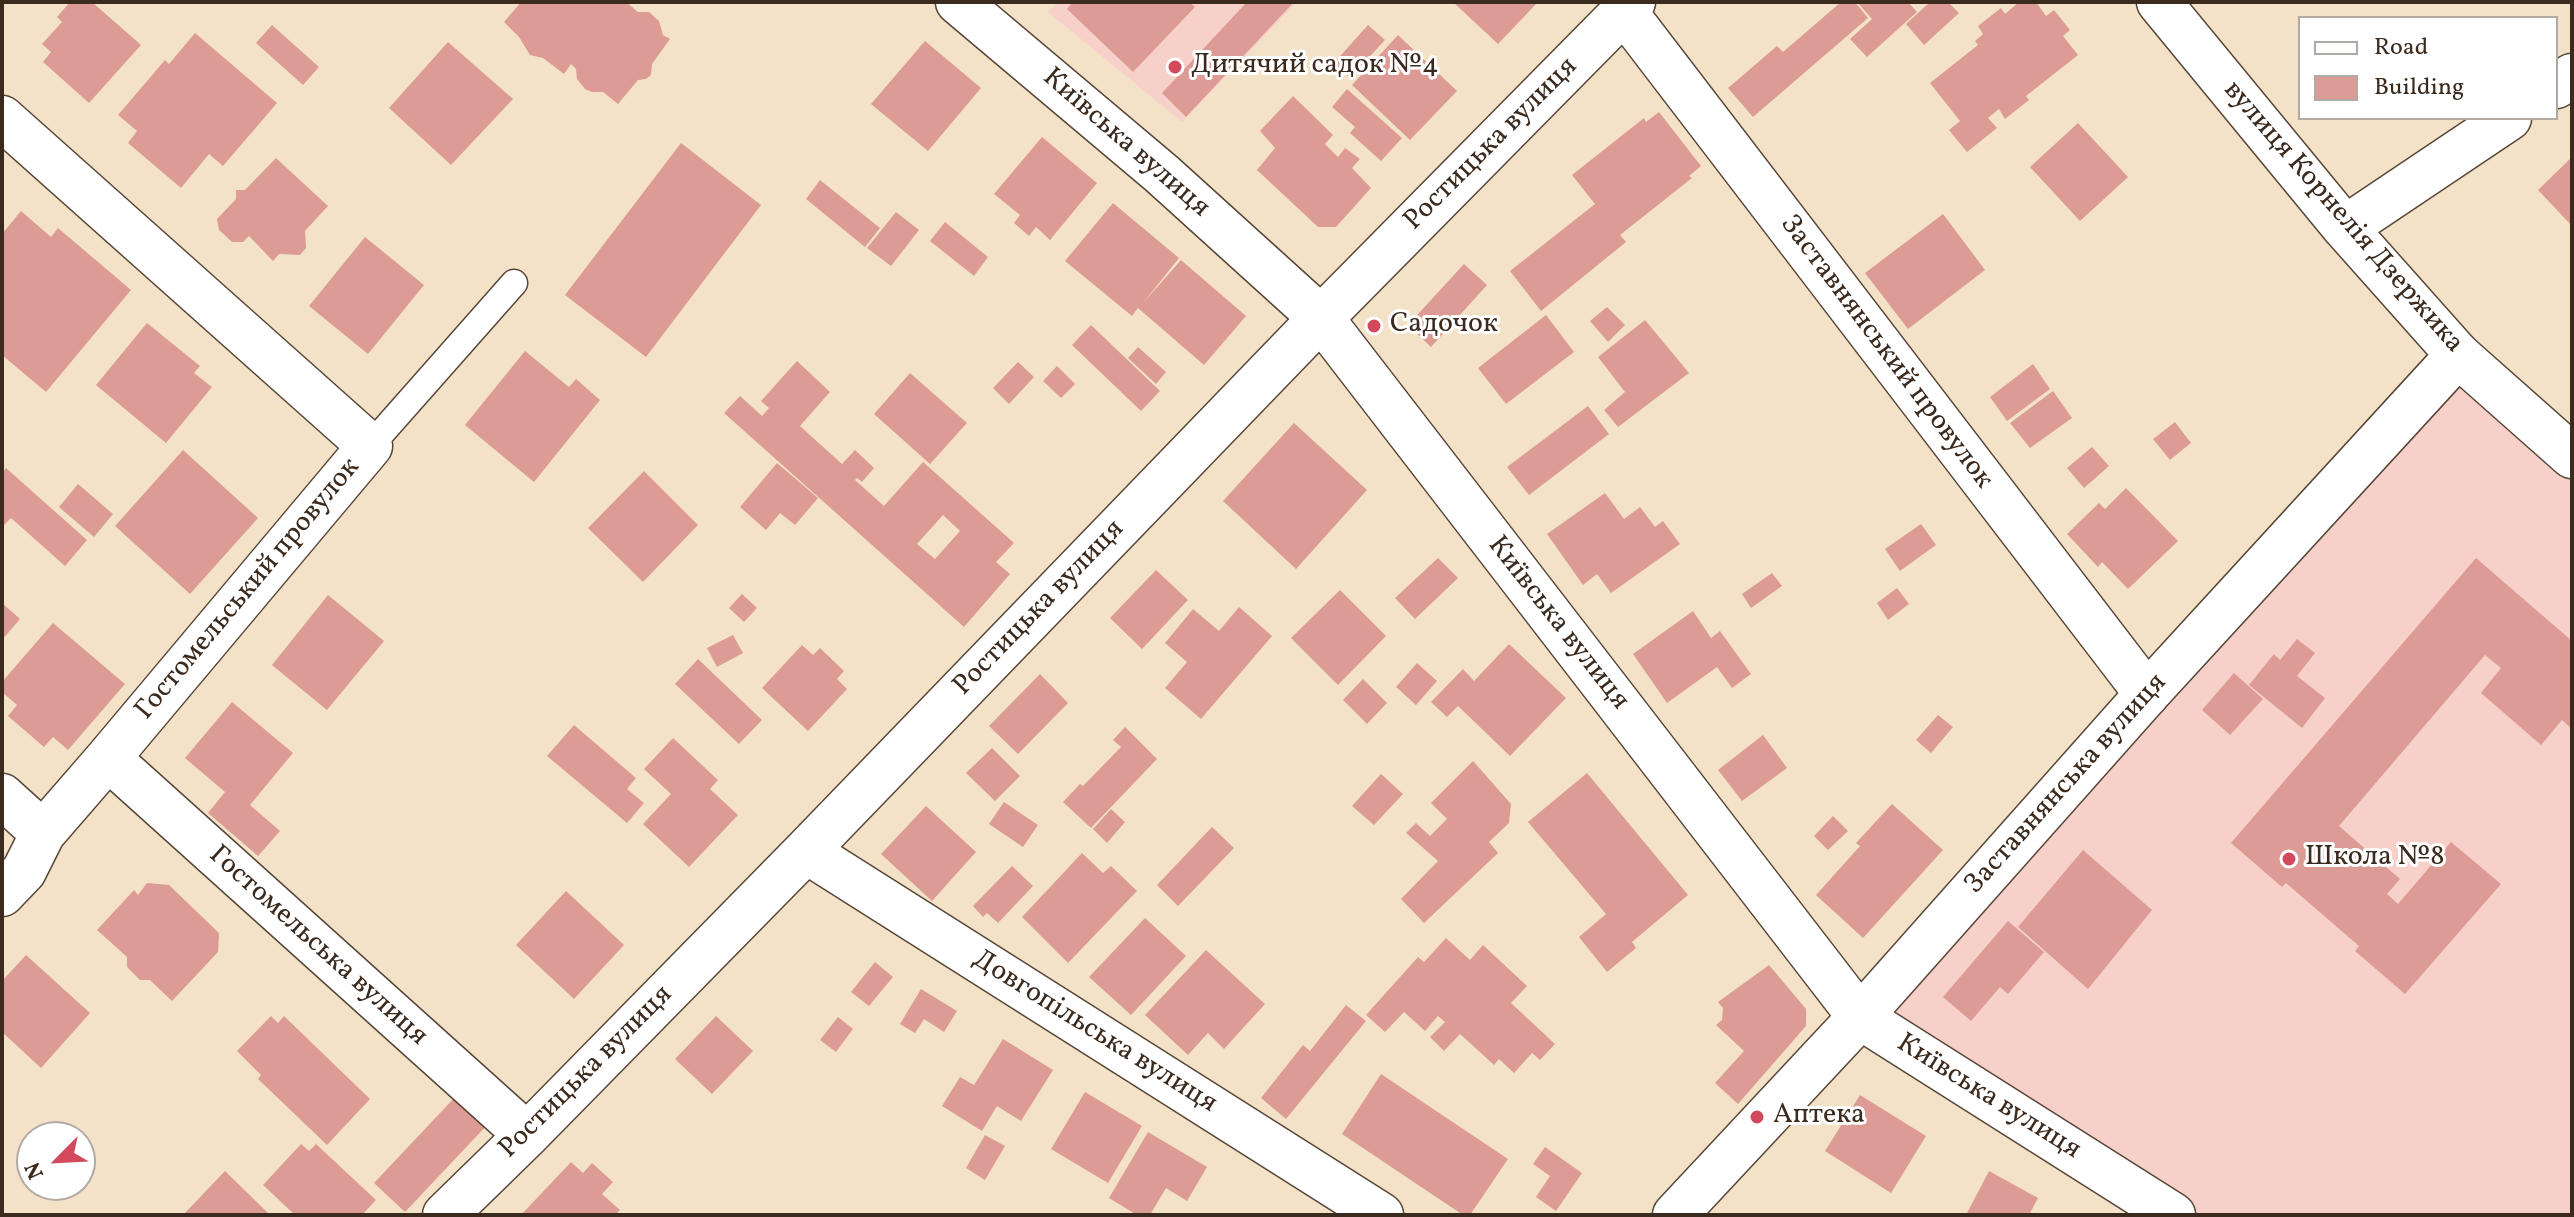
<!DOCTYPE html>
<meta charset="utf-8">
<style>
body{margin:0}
#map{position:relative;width:2574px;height:1217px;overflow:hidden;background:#f3e2c7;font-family:Vollkorn,serif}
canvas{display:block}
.frame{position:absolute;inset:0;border:4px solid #3b2a1e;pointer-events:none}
.legend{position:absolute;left:2298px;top:16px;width:260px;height:104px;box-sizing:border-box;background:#fff;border:2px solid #b1aaa5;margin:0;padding:10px 14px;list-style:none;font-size:24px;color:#3b2a1e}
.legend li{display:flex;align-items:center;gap:16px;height:40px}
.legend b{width:40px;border:2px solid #b1aaa5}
.north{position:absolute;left:16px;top:1121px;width:80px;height:80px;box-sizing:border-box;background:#fff;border:2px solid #b1aaa5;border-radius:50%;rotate:246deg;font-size:22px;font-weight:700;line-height:32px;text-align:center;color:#3b2a1e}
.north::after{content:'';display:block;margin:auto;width:28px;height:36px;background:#d1495b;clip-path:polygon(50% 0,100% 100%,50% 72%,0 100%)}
</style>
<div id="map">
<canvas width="2574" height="1217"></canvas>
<div class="frame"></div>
<ul class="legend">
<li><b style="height:10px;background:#fff"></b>Road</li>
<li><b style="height:22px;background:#dc9c95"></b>Building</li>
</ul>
<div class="north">N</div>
</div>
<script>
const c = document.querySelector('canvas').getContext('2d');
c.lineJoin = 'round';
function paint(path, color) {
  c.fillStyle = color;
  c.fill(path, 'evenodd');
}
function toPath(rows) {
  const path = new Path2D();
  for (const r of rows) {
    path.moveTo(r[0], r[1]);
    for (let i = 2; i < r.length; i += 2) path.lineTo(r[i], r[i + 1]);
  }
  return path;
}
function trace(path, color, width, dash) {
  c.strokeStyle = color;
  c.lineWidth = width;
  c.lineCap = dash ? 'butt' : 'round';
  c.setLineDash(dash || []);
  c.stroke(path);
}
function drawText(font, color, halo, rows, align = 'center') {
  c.font = font + ' Vollkorn,serif';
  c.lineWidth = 6;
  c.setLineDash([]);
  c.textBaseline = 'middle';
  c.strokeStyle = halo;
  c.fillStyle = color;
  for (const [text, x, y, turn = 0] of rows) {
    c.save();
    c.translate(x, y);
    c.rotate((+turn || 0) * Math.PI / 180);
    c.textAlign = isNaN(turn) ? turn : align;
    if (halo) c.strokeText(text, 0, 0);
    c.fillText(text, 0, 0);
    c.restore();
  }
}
const built = toPath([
 [1057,2,1297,2,1182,122,1048,12],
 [2462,360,2572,458,2572,1215,2179,1215,1863,1016]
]);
const building = toPath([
 [70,2,92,2,141,45,89,103,43,62,51,52,42,44,62,22,57,17],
 [521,2,626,2,638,12,649,12,659,21,663,35,670,39,652,64,651,75,646,79,638,80,618,104,603,92,592,92,585,89,577,79,576,69,571,64,564,74,543,58,530,55,519,37,504,22],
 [1073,2,1189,2,1195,7,1133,72,1067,9],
 [1247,2,1294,2,1186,117,1162,93],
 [1453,2,1538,2,1498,44],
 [1841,2,1855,2,1868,18,1753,117,1728,88,1777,46,1783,52],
 [1857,2,1908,2,1917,12,1867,57,1850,39,1872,19],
 [1930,2,1948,2,1959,13,1924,45,1906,24],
 [2019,2,2036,2,2046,16,2054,10,2070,30,2063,36,2078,55,2026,96,2029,100,2005,119,1999,109,1988,118,1997,128,1967,152,1949,130,1960,121,1930,83,1978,45,1975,41,1983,34,1978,26,2001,8,2005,14],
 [272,25,319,67,303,85,256,43],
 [1368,25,1385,40,1350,78,1333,64],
 [195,33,277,103,223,166,209,154,181,188,128,143,137,131,118,115,165,60,169,64],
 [1398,35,1457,91,1410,140,1352,85],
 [925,41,981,88,928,151,871,104],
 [448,42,513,99,451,165,389,108],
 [1347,89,1402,138,1381,161,1350,133,1355,127,1332,107],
 [1293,96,1333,135,1325,144,1338,157,1345,148,1360,159,1352,168,1371,188,1336,227,1318,227,1257,170,1275,148,1260,131],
 [1659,112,1701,166,1689,176,1692,178,1620,235,1626,242,1541,311,1510,271,1595,204,1572,175,1644,118,1646,122],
 [2078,123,2128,177,2080,221,2030,167],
 [1042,137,1097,183,1050,240,1036,227,1029,236,1014,223,1020,215,994,194],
 [681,143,761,205,646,357,565,295],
 [2572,157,2572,226,2538,190],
 [276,158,328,206,305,231,306,248,300,255,279,254,273,261,249,236,243,242,232,242,219,230,217,219,236,199,236,190,245,190],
 [820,180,880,228,865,247,806,199],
 [1113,203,1179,258,1143,303,1181,260,1246,316,1204,365,1138,308,1132,316,1065,261],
 [21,211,51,237,58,228,131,290,46,392,2,355,2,234],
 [896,212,919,230,891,266,867,248],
 [1943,214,1985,270,1908,329,1865,273],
 [945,222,988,257,974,276,930,241],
 [365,237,424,285,368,354,309,306],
 [1464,264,1487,285,1431,347,1408,325],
 [1607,307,1625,325,1608,342,1590,321],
 [1546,315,1574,352,1506,404,1478,368],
 [1645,320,1689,373,1618,427,1604,410,1625,392,1598,357],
 [147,323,200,366,194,373,212,387,166,443,96,385],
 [1091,325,1160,391,1141,411,1072,345],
 [1138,347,1166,372,1156,384,1128,358],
 [525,351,569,387,576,379,600,400,534,482,465,425],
 [797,361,830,392,800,426,842,464,855,450,874,468,862,482,857,478,855,480,884,506,923,462,1014,543,996,562,1010,574,964,627,724,413,740,396,762,416,769,408,761,401],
 [943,515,960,531,935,559,917,544],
 [1018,362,1034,377,1009,404,993,388],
 [2033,364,2050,389,2007,421,1990,397],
 [1057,366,1075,384,1061,398,1043,381],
 [910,373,967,423,930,464,874,414],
 [2053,391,2072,418,2030,448,2010,423],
 [1588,406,1609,434,1529,495,1507,467],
 [2175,422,2191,443,2170,460,2153,439],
 [1294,423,1367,490,1296,569,1223,501],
 [2092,447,2109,466,2084,488,2067,468],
 [183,450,258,518,190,594,115,526],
 [777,463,818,498,795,525,780,513,766,530,740,507],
 [6,468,87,540,65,566,11,518,2,527,2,473],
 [644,471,698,525,643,582,588,528],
 [78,484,113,514,94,537,59,507],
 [2126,488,2178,541,2128,589,2102,562,2098,567,2067,534,2099,503,2105,509],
 [1605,493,1624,519,1640,507,1655,527,1663,521,1680,544,1611,593,1597,574,1583,585,1547,534],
 [1921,524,1936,545,1900,571,1885,549],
 [1438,558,1458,578,1415,619,1395,598],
 [2476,558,2572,641,2572,729,2562,720,2541,745,2481,693,2501,668,2485,655,2339,826,2400,879,2387,894,2398,904,2451,842,2501,884,2405,994,2355,951,2359,946,2286,883,2282,887,2231,843],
 [1156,570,1188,600,1142,649,1110,618],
 [1772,573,1782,586,1751,608,1742,594],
 [1897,588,1909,604,1888,620,1877,603],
 [1340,590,1386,636,1338,685,1291,638],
 [742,594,757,608,744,622,729,608],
 [328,595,384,641,327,710,272,665],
 [2,603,20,619,2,640],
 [1239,607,1272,636,1201,719,1165,688,1187,662,1165,643,1193,609,1219,631],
 [1693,611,1711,638,1720,631,1751,674,1732,688,1717,667,1667,703,1633,654],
 [53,623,125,684,68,750,53,737,44,747,8,716,17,705,2,692,2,682],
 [733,635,743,653,717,667,707,648],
 [2297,639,2315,653,2297,676,2325,698,2302,728,2249,685,2274,654,2280,660],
 [1509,644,1566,698,1510,756,1458,706,1447,717,1431,702,1463,669,1474,681],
 [802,645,813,655,820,648,844,671,837,679,847,689,808,731,762,688],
 [698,659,762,720,739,744,675,684],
 [1417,663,1437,681,1416,705,1396,687],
 [2234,673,2263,699,2230,735,2202,710],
 [1040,674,1068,703,1018,754,989,726],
 [1363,679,1387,703,1367,724,1343,700],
 [232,702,293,753,250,805,280,831,258,856,208,813,225,792,185,758],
 [1938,715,1953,727,1931,753,1916,740],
 [574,725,636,778,627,789,644,803,627,823,547,756],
 [1125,727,1157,759,1091,828,1063,802,1080,784,1083,786,1121,747,1113,740],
 [1763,735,1787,768,1742,801,1718,770],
 [673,738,718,780,710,789,738,815,689,867,643,824,671,794,644,769],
 [992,748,1020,776,995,801,966,773],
 [1473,761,1511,804,1509,823,1489,842,1498,853,1424,923,1401,899,1438,861,1406,833,1416,823,1430,836,1447,819,1431,803],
 [1587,773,1688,895,1632,942,1636,948,1607,972,1579,937,1606,914,1528,822],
 [1381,774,1403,794,1374,825,1352,806],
 [1004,802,1038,825,1023,847,989,824],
 [1892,804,1943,850,1863,938,1816,895,1860,846,1856,843],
 [926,806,976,852,932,901,881,854],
 [1111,809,1125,822,1107,843,1093,829],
 [1833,816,1848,831,1828,850,1814,836],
 [1212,827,1234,848,1178,906,1157,885],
 [2083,850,2152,910,2088,989,2018,927],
 [1082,853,1103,873,1111,866,1137,891,1068,963,1022,917],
 [1012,866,1033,886,998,923,987,913,983,917,973,906],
 [147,883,169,885,219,933,218,952,172,1001,150,980,140,980,127,967,127,957,97,930,134,890,138,895],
 [566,891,624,945,574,999,516,945],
 [1145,918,1186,956,1131,1015,1089,977],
 [2008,921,2044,952,2008,994,2000,987,1971,1021,1943,997],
 [1446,938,1470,960,1483,945,1527,986,1511,1003,1555,1044,1540,1060,1532,1053,1514,1073,1499,1059,1494,1065,1460,1034,1444,1051,1430,1037,1445,1022,1438,1016,1425,1031,1404,1012,1385,1032,1366,1015,1418,957,1424,962],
 [1206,950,1265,1004,1224,1049,1208,1033,1188,1055,1145,1015],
 [26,955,90,1013,41,1068,2,1032,2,981],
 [875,962,893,977,869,1006,851,992],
 [1769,965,1806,1009,1806,1026,1738,1104,1715,1083,1744,1051,1716,1025,1722,1020,1723,1008,1718,1002],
 [921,989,957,1011,944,1032,924,1019,915,1033,900,1024],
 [1346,1005,1366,1021,1286,1119,1261,1098,1303,1045,1310,1051],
 [271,1016,278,1023,284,1016,370,1099,327,1145,258,1079,261,1075,237,1051],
 [716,1016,753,1051,712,1094,675,1059],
 [838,1017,853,1029,836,1052,820,1040],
 [1003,1039,1053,1070,1021,1121,997,1106,982,1131,942,1106,960,1077,974,1085],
 [1381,1074,1508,1159,1470,1215,1463,1215,1342,1134],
 [1085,1092,1142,1126,1108,1183,1051,1149],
 [457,1095,488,1124,405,1212,374,1183],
 [1860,1095,1926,1136,1891,1193,1825,1151],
 [1148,1132,1207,1167,1187,1201,1166,1188,1150,1215,1137,1215,1109,1198],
 [985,1135,1005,1146,985,1180,966,1168],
 [301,1144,309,1151,316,1144,376,1200,362,1215,295,1215,263,1185],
 [1545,1147,1582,1173,1556,1211,1536,1197,1550,1176,1533,1164],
 [571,1162,583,1173,592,1163,613,1182,602,1194,620,1210,615,1215,521,1215],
 [225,1171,268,1213,266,1215,183,1215],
 [1989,1171,2038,1198,2029,1215,1966,1215]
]);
const service = toPath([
 [370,446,514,283]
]);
const minor = toPath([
 [2159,2,2345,228,2458,355],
 [1624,11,2147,694],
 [2556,86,2572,76],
 [2,118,370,446,108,758,43,833,24,871,2,894],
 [2345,228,2509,118],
 [108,758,527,1135],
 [2,796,43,833],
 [806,851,1381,1215],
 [1860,1017,2173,1215],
 [445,1215,527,1135,806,851,1321,318,1633,2]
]);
const tertiary = toPath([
 [958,2,1162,174,1321,318,1860,1017],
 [1675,1215,1860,1017,2147,694,2458,355,2572,456]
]);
const markers = [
 [1175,67,8,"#d1495b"],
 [1374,326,8,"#d1495b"],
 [2289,859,8,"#d1495b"],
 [1757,1117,8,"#d1495b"]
];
const poiNames = [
 ["Дитячий садок №4",1191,67],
 ["Садочок",1390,326],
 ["Школа №8",2305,859],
 ["Аптека",1773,1117]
];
const streetNames = [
 ["Київська вулиця",1125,144,41],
 ["Ростицька вулиця",1492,145,-45],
 ["вулиця Корнелія Дзержика",2342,218,49],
 ["Заставнянський провулок",1885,353,53],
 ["Гостомельський провулок",249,590,-50],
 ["Ростицька вулиця",1040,609,-46],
 ["Київська вулиця",1557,624,52],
 ["Заставнянська вулиця",2067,785,-48],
 ["Гостомельська вулиця",317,947,42],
 ["Довгопільська вулиця",1094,1033,32],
 ["Ростицька вулиця",587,1073,-45],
 ["Київська вулиця",1988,1098,32]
];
paint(built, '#f7d0c9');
paint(building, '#dc9c95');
trace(service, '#574637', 29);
trace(minor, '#574637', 47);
trace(tertiary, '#574637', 47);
trace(service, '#fff', 26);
trace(minor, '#fff', 44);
trace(tertiary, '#fff', 44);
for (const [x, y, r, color] of markers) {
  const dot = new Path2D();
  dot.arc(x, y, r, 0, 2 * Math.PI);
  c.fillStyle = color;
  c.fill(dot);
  trace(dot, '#fff', 3);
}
drawText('28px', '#3b2a1e', '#fff', poiNames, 'left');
drawText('28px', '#3b2a1e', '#fff', streetNames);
</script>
